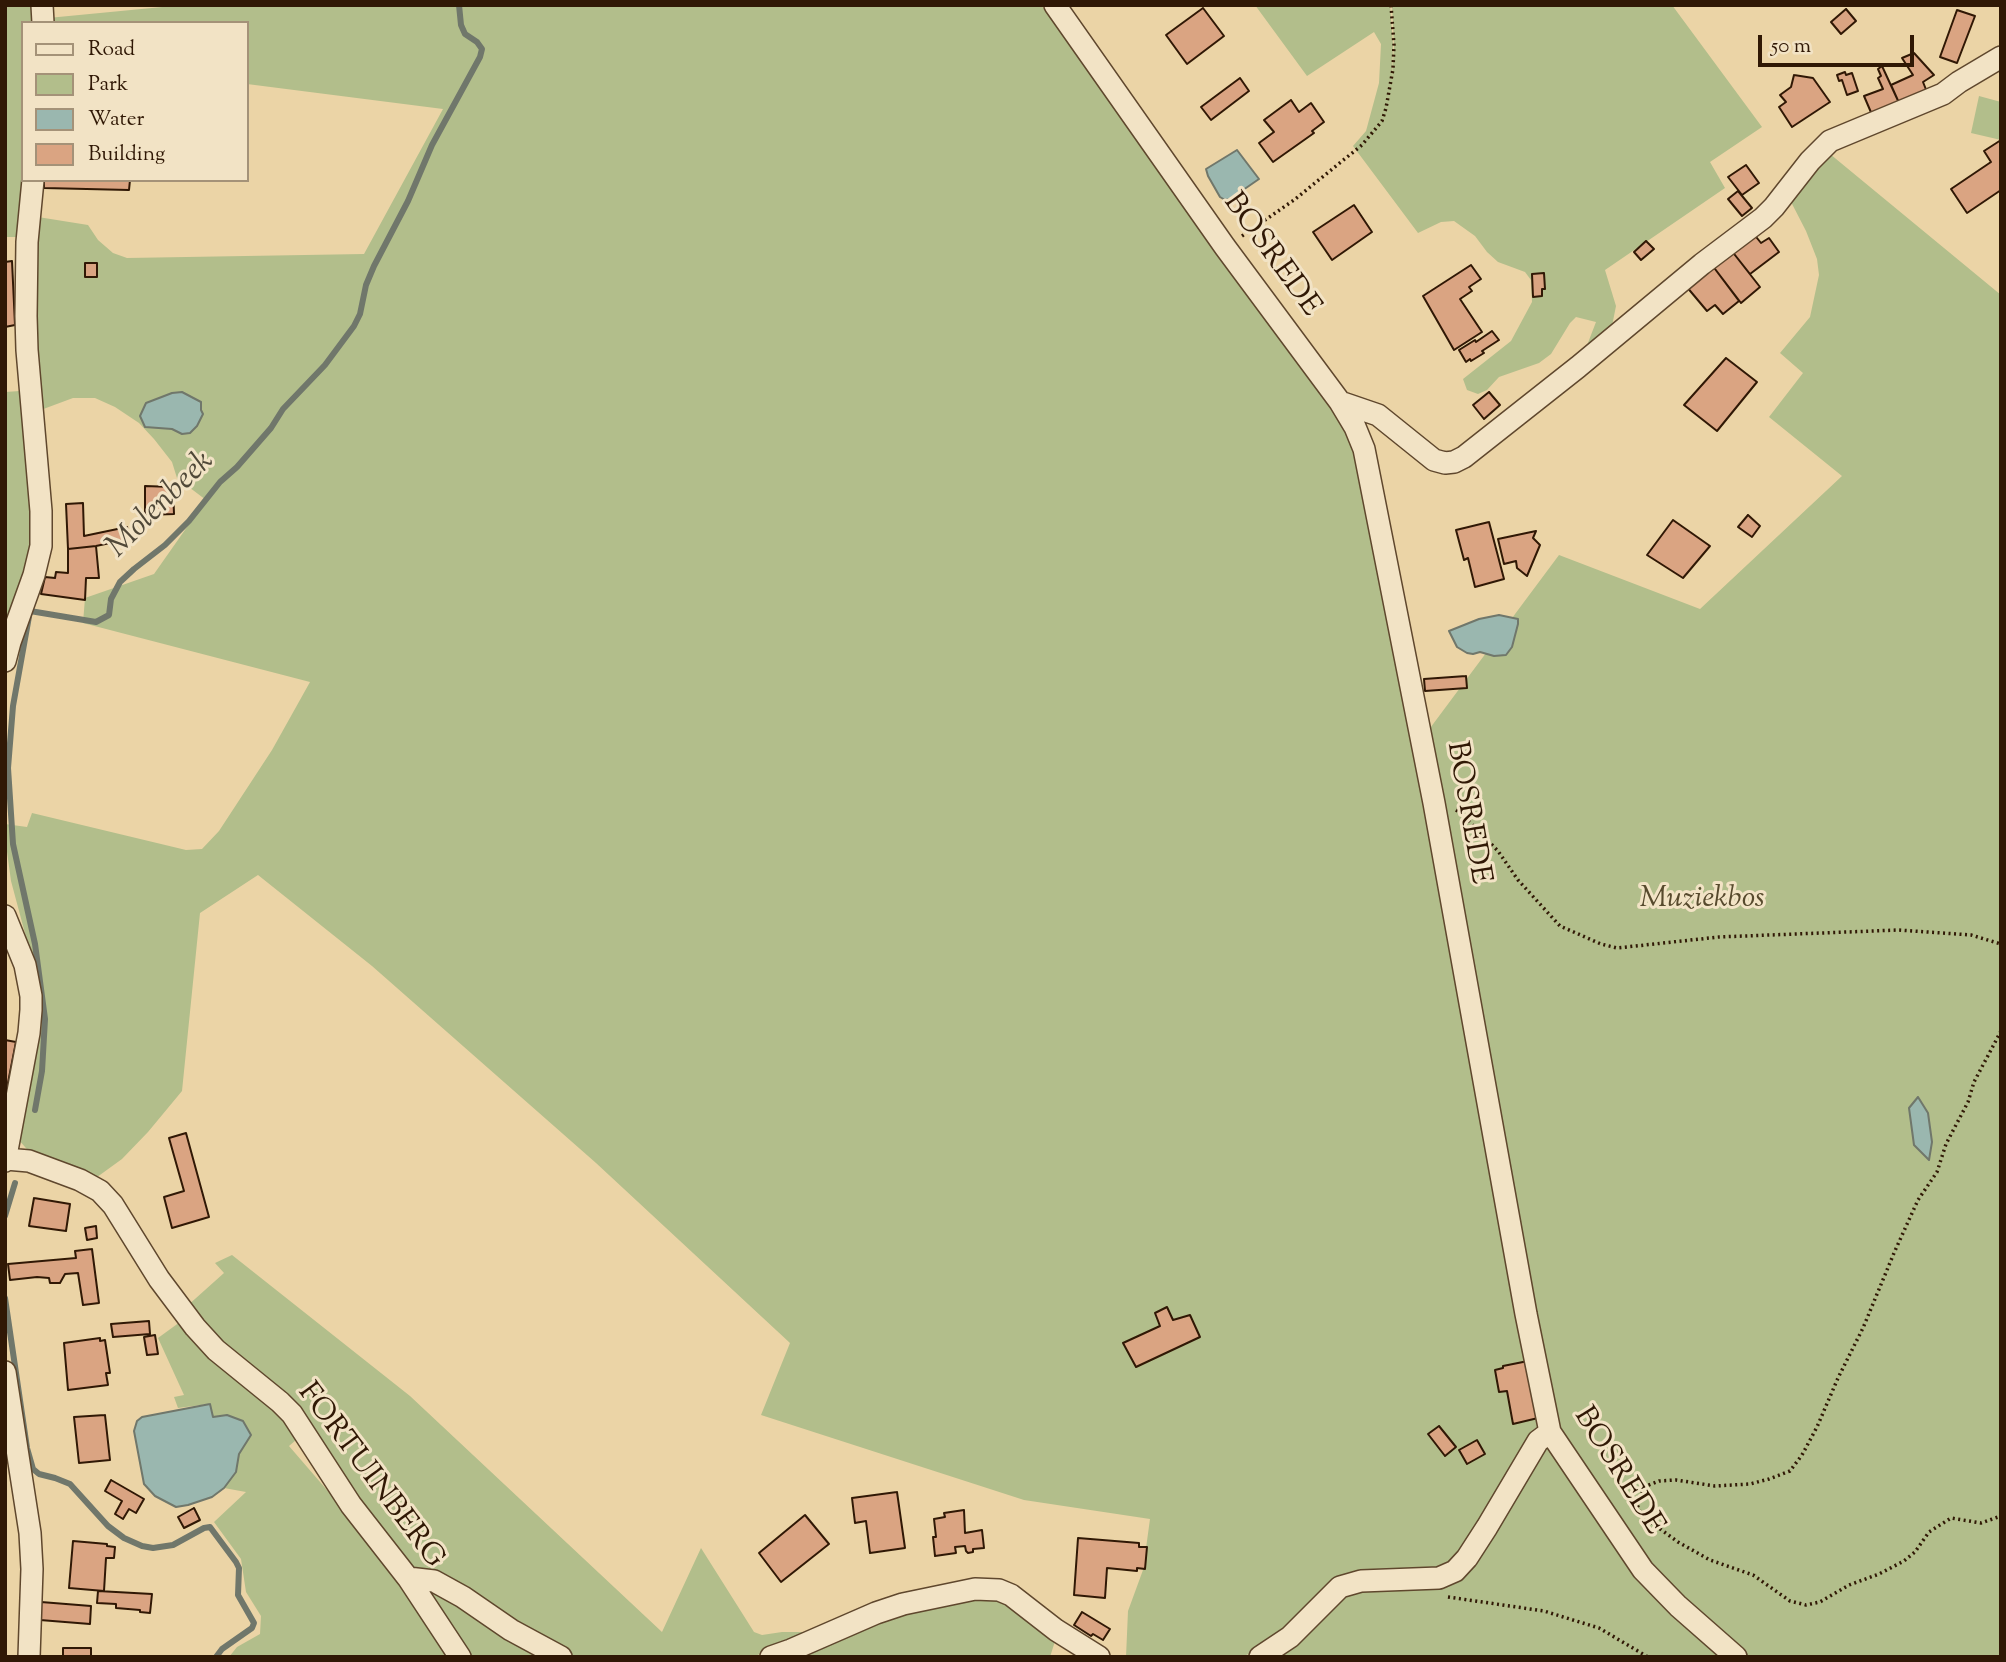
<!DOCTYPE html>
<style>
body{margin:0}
#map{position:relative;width:2006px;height:1662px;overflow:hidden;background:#ebd4a6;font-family:"Sorts Mill Goudy",serif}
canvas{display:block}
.frame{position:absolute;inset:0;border:7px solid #301805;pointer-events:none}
.legend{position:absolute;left:21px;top:21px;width:228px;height:161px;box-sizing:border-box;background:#f2e3c5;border:2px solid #a49278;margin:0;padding:9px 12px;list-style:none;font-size:21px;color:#301805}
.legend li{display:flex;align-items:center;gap:14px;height:35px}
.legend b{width:35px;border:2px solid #a49278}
.scale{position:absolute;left:1758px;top:35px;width:156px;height:32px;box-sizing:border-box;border:4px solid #301805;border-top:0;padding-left:9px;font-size:21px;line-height:24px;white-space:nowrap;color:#301805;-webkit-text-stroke:5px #f2e3c5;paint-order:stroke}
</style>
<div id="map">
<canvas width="2006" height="1662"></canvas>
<div class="frame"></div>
<ul class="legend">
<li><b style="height:9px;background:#f2e3c5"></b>Road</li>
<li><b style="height:19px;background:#b2be8b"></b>Park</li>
<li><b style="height:19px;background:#9ab7af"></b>Water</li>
<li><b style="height:19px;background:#daa482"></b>Building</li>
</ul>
<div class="scale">50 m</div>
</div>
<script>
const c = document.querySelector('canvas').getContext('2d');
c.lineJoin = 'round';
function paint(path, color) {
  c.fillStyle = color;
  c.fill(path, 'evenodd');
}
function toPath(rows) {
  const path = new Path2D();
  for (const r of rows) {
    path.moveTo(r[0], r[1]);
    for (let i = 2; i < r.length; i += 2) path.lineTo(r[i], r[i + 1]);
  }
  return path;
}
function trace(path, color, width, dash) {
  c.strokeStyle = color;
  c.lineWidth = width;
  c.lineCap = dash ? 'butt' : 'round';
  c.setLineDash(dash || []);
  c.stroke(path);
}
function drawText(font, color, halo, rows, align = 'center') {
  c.font = font + ' "Sorts Mill Goudy",serif';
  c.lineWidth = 6;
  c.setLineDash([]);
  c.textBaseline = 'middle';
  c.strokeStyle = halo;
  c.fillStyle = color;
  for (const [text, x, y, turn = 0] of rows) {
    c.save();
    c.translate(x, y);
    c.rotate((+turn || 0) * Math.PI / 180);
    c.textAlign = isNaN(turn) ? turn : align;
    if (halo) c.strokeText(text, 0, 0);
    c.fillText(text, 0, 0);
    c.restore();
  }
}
const green = toPath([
 [5,5,35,5,36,23,23,23,23,169,16,237,5,237],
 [183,5,1041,5,1142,139,1279,336,1324,398,1336,411,1347,430,1358,460,1416,747,1559,555,1700,609,1842,476,1769,417,1803,373,1780,353,1810,317,1819,275,1817,259,1806,231,1789,198,1830,154,2001,295,2001,1657,1269,1657,1259,1650,1241,1657,1126,1657,1128,1611,1143,1570,1150,1519,1024,1500,761,1415,790,1343,596,1163,372,966,258,875,200,913,182,1091,148,1132,122,1159,93,1180,32,1155,18,1139,41,1018,38,982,11,881,5,837,5,824,27,827,32,813,186,850,202,849,219,831,272,750,310,682,83,623,85,598,154,574,206,500,177,478,172,462,154,439,139,423,115,407,95,398,73,398,38,411,33,332,38,217,88,225,98,240,113,253,127,258,364,254,443,109,247,84,247,23,48,23,48,18],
 [1255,5,1390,5,1393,45,1392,81,1394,45,1392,5,1672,5,1762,127,1710,162,1725,188,1605,270,1616,306,1610,336,1586,348,1596,322,1576,317,1570,323,1551,354,1539,363,1499,377,1487,390,1478,394,1467,390,1463,379,1511,341,1532,302,1531,280,1525,272,1498,262,1487,252,1475,236,1454,221,1441,222,1418,233,1353,146,1366,131,1379,83,1381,44,1374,32,1307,76],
 [1979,96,2001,102,2001,140,1971,133],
 [20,391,30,517,29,561,5,634,5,392],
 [232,1255,410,1396,662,1632,701,1548,754,1632,762,1635,782,1632,803,1632,805,1634,753,1657,464,1657,398,1563,296,1440,289,1446,395,1569,454,1657,229,1657,237,1647,260,1634,261,1616,246,1592,241,1559,214,1522,246,1492,224,1488,236,1472,239,1454,213,1417,209,1404,178,1408,174,1397,184,1395,158,1338,191,1314,186,1307,224,1273,215,1263],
 [997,1597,1056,1638,1050,1657,790,1657,900,1609]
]);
const water = toPath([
 [1237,150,1259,179,1230,199,1225,200,1220,197,1208,176,1206,169,1237,150],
 [182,392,201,402,201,410,203,414,197,426,190,433,182,434,172,429,145,427,140,416,146,403,172,393,182,392],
 [1499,615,1518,619,1518,624,1512,647,1506,655,1494,656,1480,652,1473,654,1467,653,1457,647,1449,631,1479,619,1499,615],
 [1918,1097,1928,1113,1932,1142,1929,1160,1914,1145,1909,1108,1918,1097],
 [210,1404,213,1417,227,1415,243,1421,251,1435,239,1454,236,1472,224,1488,212,1497,188,1505,176,1507,155,1496,144,1484,134,1431,137,1421,142,1417,210,1404]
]);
const stream = toPath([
 [35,1110,42,1071,45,1019,35,944,13,844,8,768,13,706,30,611,96,622,109,615,111,599,120,582,134,569,165,545,189,521,220,482,237,467,271,428,283,409,325,365,354,326,360,314,366,285,374,266,408,201,432,145,480,57,482,49,477,42,465,34,461,25,459,5],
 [5,1216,15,1183],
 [5,1298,27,1448,33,1469,39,1474,55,1478,70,1484,108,1526,124,1538,142,1546,153,1548,173,1545,204,1528,210,1527,236,1562,239,1568,238,1595,254,1623,252,1628,222,1649,216,1657]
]);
const building = toPath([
 [1203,8,1224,36,1187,64,1166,35,1203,8],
 [1846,9,1856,21,1841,34,1831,22,1846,9],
 [1957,10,1975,16,1957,63,1940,57,1957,10],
 [1914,53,1934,75,1923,82,1927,92,1900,105,1891,85,1913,75,1902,58,1914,53],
 [1882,66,1900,105,1873,117,1864,96,1883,89,1878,78,1881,76,1878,69,1882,66],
 [1845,72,1846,75,1852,73,1858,91,1847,95,1842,80,1839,81,1837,75,1845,72],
 [1794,75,1813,78,1830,102,1792,127,1779,107,1786,102,1780,95,1791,87,1794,75],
 [1240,78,1249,91,1211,120,1201,107,1240,78],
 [1291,100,1299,112,1311,103,1324,122,1312,131,1314,133,1273,162,1259,143,1274,132,1264,120,1291,100],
 [2001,140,2001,190,1967,213,1951,189,1991,162,1984,151,2001,140],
 [1746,165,1759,183,1742,195,1728,177,1746,165],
 [44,180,130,180,129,190,44,188,44,180],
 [1738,191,1752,208,1742,216,1728,199,1738,191],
 [1354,205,1372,232,1332,260,1313,232,1354,205],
 [1753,233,1761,243,1769,238,1779,252,1750,274,1731,250,1753,233],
 [1646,241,1654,249,1641,260,1634,252,1646,241],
 [1731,250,1760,287,1741,303,1712,265,1731,250],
 [12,261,15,325,5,327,5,262,12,261],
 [85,263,97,263,97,277,85,277,85,263],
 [1471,265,1481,279,1469,287,1472,291,1460,299,1482,332,1454,350,1423,296,1471,265],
 [1712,265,1739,301,1723,314,1715,305,1707,311,1686,286,1712,265],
 [1544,273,1545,289,1542,289,1542,296,1533,297,1532,274,1544,273],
 [1492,331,1499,340,1482,351,1484,353,1471,361,1470,359,1466,362,1459,350,1475,340,1476,342,1492,331],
 [1726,358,1757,382,1717,431,1684,405,1726,358],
 [1489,392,1500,405,1484,419,1473,405,1489,392],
 [145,486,173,487,174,514,145,515,145,486],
 [83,503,84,536,127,527,129,539,96,546,68,549,66,504,83,503],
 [1748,515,1760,526,1752,537,1738,527,1748,515],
 [1673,520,1710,546,1683,578,1647,555,1673,520],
 [1489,522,1504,579,1475,587,1468,558,1464,560,1456,530,1489,522],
 [1536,531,1533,538,1540,545,1527,576,1517,568,1516,561,1504,564,1498,539,1536,531],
 [96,546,99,578,86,578,85,600,41,594,45,577,55,578,56,572,68,573,68,549,96,546],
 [1466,676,1467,688,1425,691,1424,679,1466,676],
 [5,1040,16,1042,5,1098,5,1040],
 [186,1133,209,1217,172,1228,164,1197,184,1191,169,1138,186,1133],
 [34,1198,70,1204,66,1231,29,1226,34,1198],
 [96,1226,97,1238,87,1240,85,1228,96,1226],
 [92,1249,99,1303,83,1305,78,1273,65,1274,60,1283,50,1283,49,1278,37,1277,10,1280,8,1264,76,1258,75,1251,92,1249],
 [1167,1307,1173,1320,1190,1315,1200,1337,1136,1367,1123,1343,1160,1326,1155,1313,1167,1307],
 [149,1321,150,1334,113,1337,111,1324,149,1321],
 [155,1335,158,1354,147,1355,144,1337,155,1335],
 [100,1338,100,1341,105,1340,110,1373,106,1373,108,1385,68,1390,64,1343,100,1338],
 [1528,1361,1538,1418,1513,1424,1507,1391,1499,1392,1495,1370,1503,1368,1503,1366,1528,1361],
 [105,1415,110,1460,79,1463,74,1417,105,1415],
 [1439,1426,1456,1447,1445,1456,1428,1434,1439,1426],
 [1477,1440,1485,1454,1467,1464,1459,1450,1477,1440],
 [111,1480,144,1499,136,1513,129,1509,123,1519,115,1514,122,1501,105,1491,111,1480],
 [897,1492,905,1548,870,1553,866,1521,855,1523,852,1498,897,1492],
 [194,1508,200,1520,184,1528,178,1517,194,1508],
 [964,1510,965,1533,982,1530,984,1548,973,1549,973,1552,968,1553,966,1551,965,1546,955,1547,956,1553,935,1556,933,1537,936,1537,934,1519,945,1517,944,1513,964,1510],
 [805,1515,829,1544,781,1582,759,1553,805,1515],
 [1078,1538,1139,1543,1139,1547,1147,1547,1145,1569,1137,1568,1137,1571,1107,1568,1105,1598,1074,1595,1078,1538],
 [73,1541,107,1544,107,1546,115,1547,114,1558,106,1558,104,1591,69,1588,73,1541],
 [98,1591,152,1594,150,1613,140,1612,140,1610,116,1608,116,1604,97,1603,98,1591],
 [41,1602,91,1606,90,1624,40,1620,41,1602],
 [1082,1612,1110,1629,1103,1640,1093,1634,1091,1636,1074,1625,1082,1612],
 [63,1648,91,1648,91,1657,63,1657,63,1648]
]);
const path = toPath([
 [1242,236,1294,200,1362,145,1382,121,1386,108,1393,69,1394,45,1391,5],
 [1456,810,1462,814,1498,851,1518,880,1560,926,1601,944,1617,948,1719,937,1898,930,1971,935,2001,944],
 [2001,1031,1974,1082,1968,1102,1946,1144,1937,1172,1918,1200,1894,1253,1863,1328,1838,1378,1817,1427,1802,1455,1790,1471,1769,1479,1750,1484,1715,1486,1676,1480,1659,1481,1646,1486,1636,1501,1639,1510,1645,1518,1678,1542,1710,1560,1753,1575,1790,1601,1806,1605,1820,1602,1849,1585,1879,1574,1904,1561,1915,1552,1929,1532,1951,1518,1981,1523,2001,1516],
 [1448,1597,1544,1611,1599,1628,1648,1657]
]);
const minor = toPath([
 [42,5,43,23],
 [1055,5,1225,247,1340,402,1355,427,1364,449,1434,803,1526,1314,1550,1432,1643,1570,1678,1606,1736,1657],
 [1340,402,1378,415,1434,460,1445,463,1454,462,1464,457,1578,367,1702,264,1763,218,1774,207,1810,161,1830,141,1943,94,1959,82,2001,57],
 [5,661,10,642,34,575,41,546,41,511,27,350,26,316,27,242,33,180],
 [5,916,25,965,31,996,31,1010,29,1033,5,1161],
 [6,1159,29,1161,80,1180,100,1191,113,1205,159,1279,195,1327,216,1350,280,1402,292,1414,351,1505,408,1578,460,1657],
 [5,1372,30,1533,32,1569,29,1657],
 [408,1578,434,1581,463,1597,511,1630,561,1657],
 [771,1657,791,1650,876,1613,903,1604,975,1589,999,1590,1011,1595,1056,1630,1099,1657],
 [1260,1657,1290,1637,1340,1587,1361,1581,1439,1578,1455,1571,1467,1558,1487,1527,1538,1441,1550,1432]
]);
const streetNames = [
 ["BOSREDE",1270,256,54],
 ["BOSREDE",1466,813,80],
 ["BOSREDE",1617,1472,58],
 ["FORTUINBERG",369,1477,53]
];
const parkNames = [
 ["Muziekbos",1702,901]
];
const waterNames = [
 ["Molenbeek",162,506,-45]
];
paint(green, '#b2be8b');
paint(water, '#9ab7af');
trace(water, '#70776b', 2);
trace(stream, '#70776b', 6);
paint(building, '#daa482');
trace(building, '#301805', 2);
trace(minor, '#5f472d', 24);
trace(path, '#301805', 3.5, [2, 3.5]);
trace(minor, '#f2e3c5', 21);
drawText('30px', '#301805', '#f2e3c5', streetNames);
drawText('italic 30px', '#574a2d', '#f2e3c5', parkNames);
drawText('italic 32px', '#504838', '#f2e3c5', waterNames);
</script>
